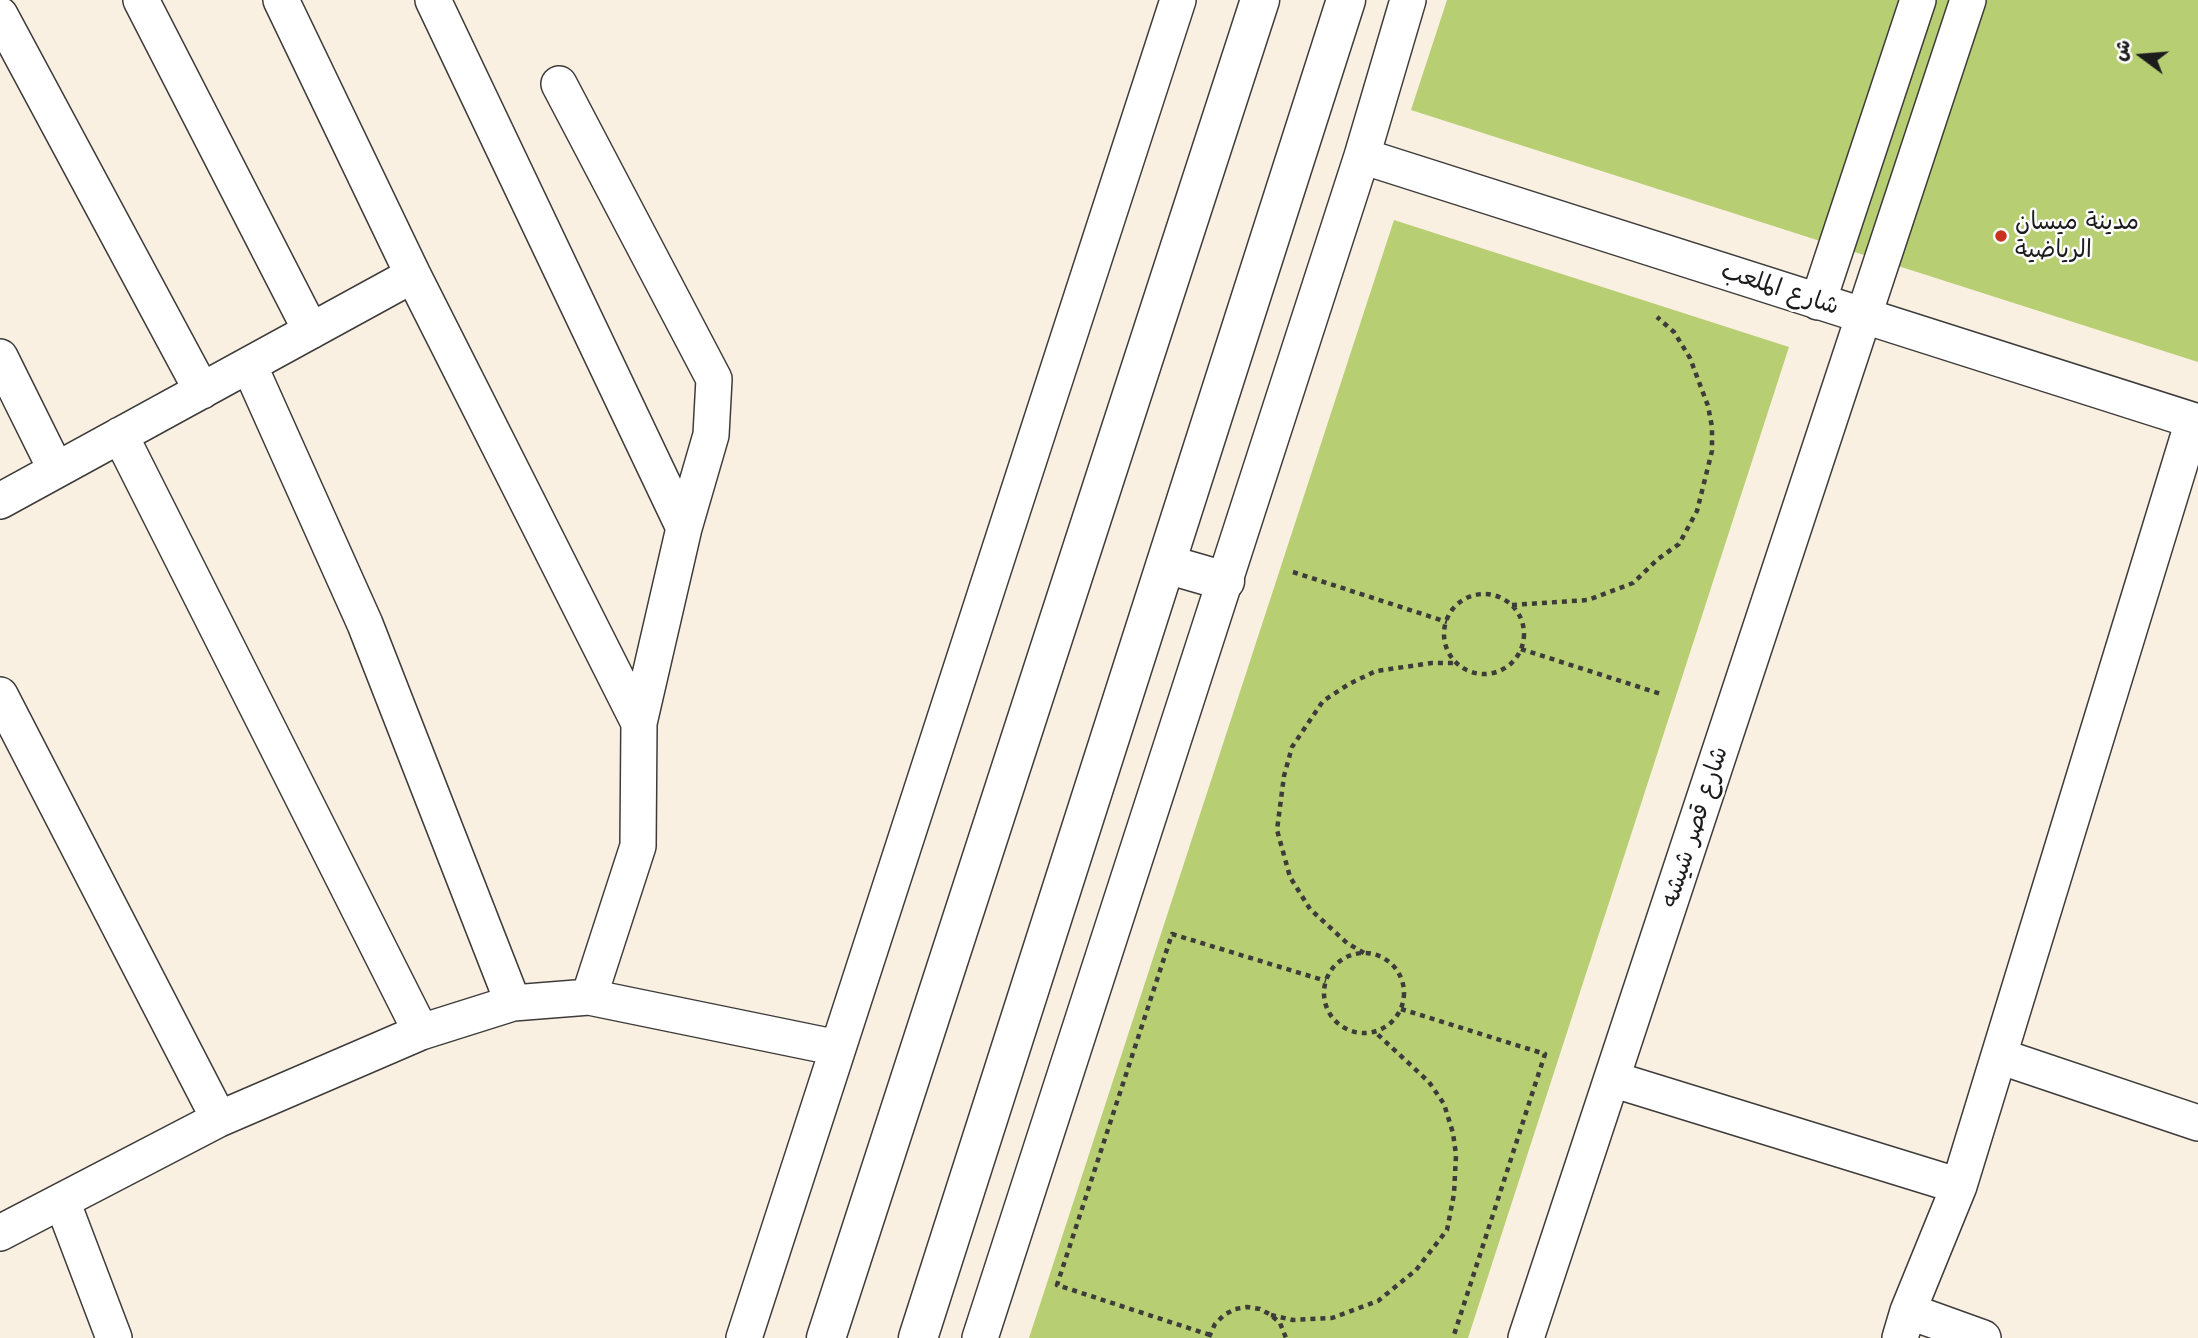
<!DOCTYPE html>
<meta charset="utf-8">
<style>
body{margin:0}
#map{position:relative;width:2198px;height:1338px;overflow:hidden;background:#faf0e2;font-family:"Comic Neue","Playpen Sans Arabic",sans-serif}
canvas{display:block}
.north{position:absolute;left:2107px;top:21px;width:70px;height:70px;-webkit-text-stroke:5px #fff;paint-order:stroke;rotate:286deg;font-size:19px;font-weight:700;line-height:28px;text-align:center;color:#1c1c1c}
.north::after{content:'';display:block;margin:auto;width:24px;height:32px;background:#1c1c1c;clip-path:polygon(50% 0,100% 100%,50% 72%,0 100%)}
</style>
<div id="map">
<canvas width="2198" height="1338"></canvas>
<div class="north">ش</div>
</div>
<script>
const c = document.querySelector('canvas').getContext('2d');
c.lineJoin = 'round';
function paint(path, color) {
  c.fillStyle = color;
  c.fill(path, 'evenodd');
}
function toPath(rows) {
  const path = new Path2D();
  for (const r of rows) {
    if (r.length === 3) {
      path.moveTo(r[0] + r[2], r[1]);
      path.arc(r[0], r[1], r[2], 0, 2 * Math.PI);
      continue;
    }
    path.moveTo(r[0], r[1]);
    for (let i = 2; i < r.length; i += 2) path.lineTo(r[i], r[i + 1]);
  }
  return path;
}
function trace(path, color, width, dash) {
  c.strokeStyle = color;
  c.lineWidth = width;
  c.lineCap = dash ? 'butt' : 'round';
  c.setLineDash(dash || []);
  c.stroke(path);
}
function drawText(font, color, halo, rows, align = 'center') {
  c.font = font + ' "Comic Neue","Playpen Sans Arabic",sans-serif';
  c.lineWidth = 5;
  c.setLineDash([]);
  c.textBaseline = 'middle';
  c.strokeStyle = halo;
  c.fillStyle = color;
  for (const [text, x, y, turn = 0] of rows) {
    c.save();
    c.translate(x, y);
    c.rotate((+turn || 0) * Math.PI / 180);
    c.textAlign = isNaN(turn) ? turn : align;
    if (halo) c.strokeText(text, 0, 0);
    c.fillText(text, 0, 0);
    c.restore();
  }
}
const green = toPath([
 [1447,0,2198,0,2198,362,1411,110],
 [1394,220,1789,347,1468,1338,1029,1338]
]);
const path = toPath([
 [1293,572,1447,622],
 [1484,634,40],
 [1512,605,1588,600,1633,583,1658,559,1679,544,1697,511,1712,451,1712,427,1708,406,1690,358,1674,332,1657,317],
 [1521,649,1661,694],
 [1364,953,1347,943,1310,909,1290,877,1277,830,1284,776,1292,747,1323,701,1349,684,1376,671,1432,663,1457,663],
 [1364,993,40],
 [1401,1009,1545,1054,1453,1338],
 [1271,1315,1293,1320,1332,1318,1378,1301,1416,1270,1447,1230,1454,1194,1456,1155,1453,1133,1444,1104,1429,1082,1374,1031],
 [1210,1335,1057,1285,1172,934,1326,981],
 [1209,1337,1215,1324,1224,1315,1235,1309,1247,1307,1260,1309,1271,1315,1280,1323,1286,1338]
]);
const minor = toPath([
 [141,0,311,331],
 [281,0,413,275,639,723],
 [433,0,684,528],
 [0,15,202,391],
 [559,84,714,379,711,435,684,528,639,723,638,846,589,997],
 [1362,156,2198,422],
 [1818,302,1918,0],
 [0,357,56,470],
 [249,365,365,624,513,1003],
 [120,435,421,1032],
 [0,501,413,275],
 [0,695,219,1119],
 [1999,1056,2198,1123],
 [1612,1079,1959,1186],
 [62,1201,114,1338],
 [0,1233,219,1119,421,1032,513,1003,589,997,838,1048],
 [1908,1311,1983,1338],
 [744,1338,1178,0],
 [980,1338,1362,156,1408,0],
 [1526,1338,1968,0],
 [1900,1338,1908,1311,1959,1186,2193,421]
]);
const major = toPath([
 [1166,564,1225,581],
 [826,1338,1260,0],
 [918,1338,1346,0]
]);
const markers = [
 [2001,236,7,"#c8321e"]
];
const poiNames = [
 ["مدينة ميسان",2015,222],
 ["الرياضية",2015,250]
];
const streetNames = [
 ["شارع الملعب",1780,289,18],
 ["شارع قصر شيشه",1695,827,-72]
];
paint(green, '#b8ce72');
trace(minor, '#3d3c3a', 38);
trace(major, '#3d3c3a', 41);
trace(path, '#3d3c3a', 4.5, [5, 5]);
trace(minor, '#fff', 35);
trace(major, '#fff', 38);
for (const [x, y, r, color] of markers) {
  const dot = new Path2D();
  dot.arc(x, y, r, 0, 2 * Math.PI);
  c.fillStyle = color;
  c.fill(dot);
  trace(dot, '#fff', 2.5);
}
drawText('24px', '#1c1c1c', '#fff', poiNames, 'left');
drawText('24px', '#1c1c1c', '#fff', streetNames);
</script>
